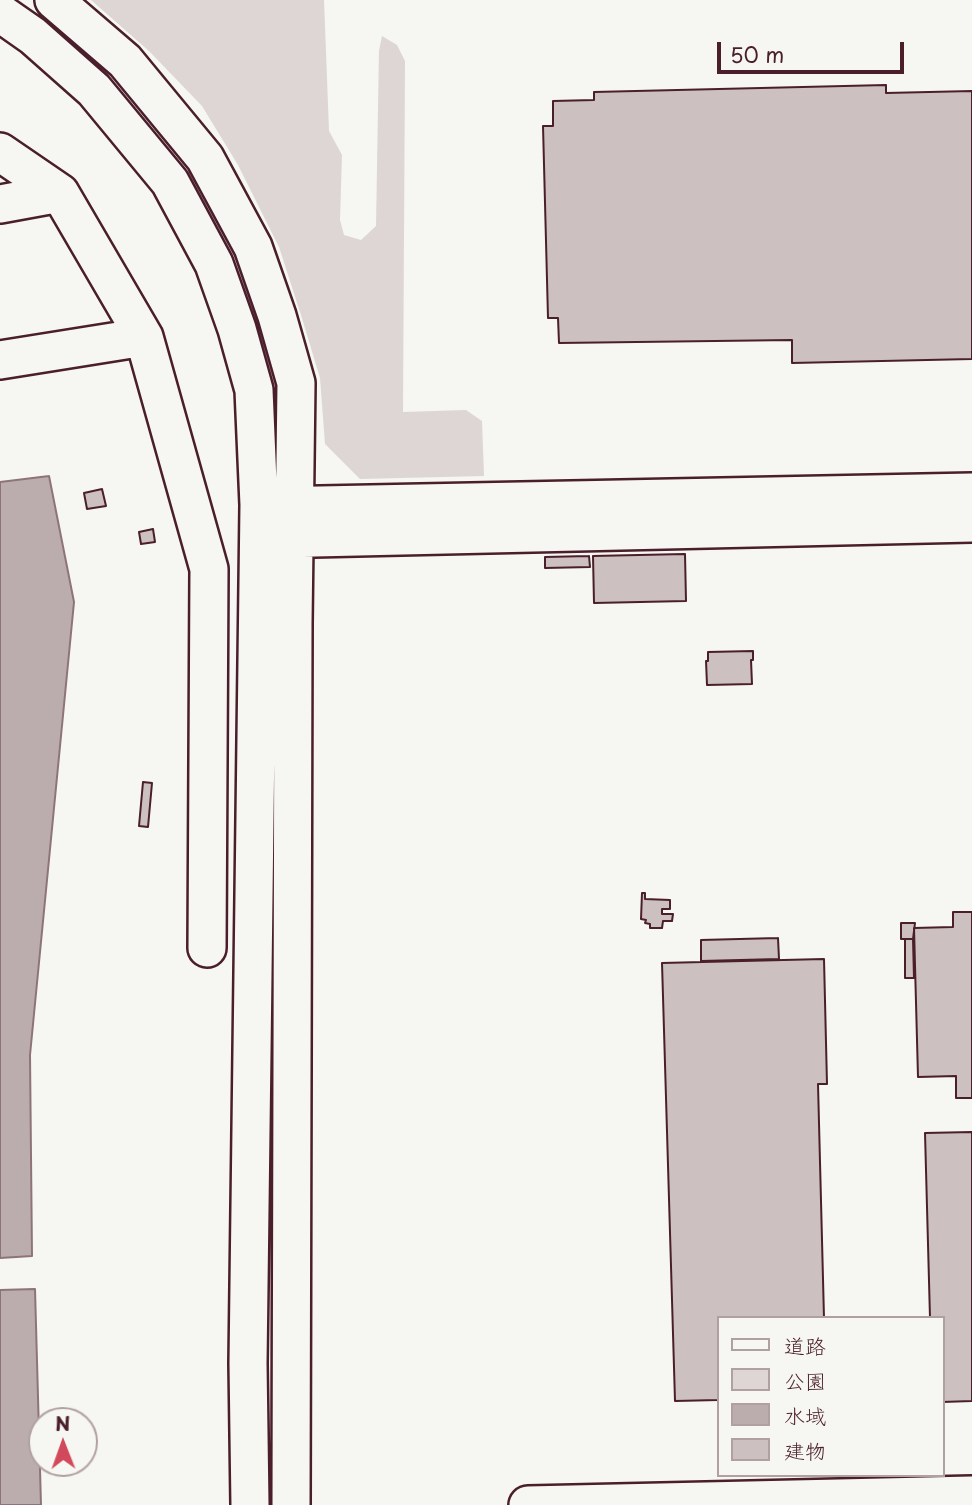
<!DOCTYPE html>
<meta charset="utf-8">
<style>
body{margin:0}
#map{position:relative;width:972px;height:1505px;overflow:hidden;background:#f6f6f2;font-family:"Playpen Sans","Klee One",sans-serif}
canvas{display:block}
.legend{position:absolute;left:717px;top:1316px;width:228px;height:161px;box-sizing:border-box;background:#f6f6f2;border:2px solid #b1a0a2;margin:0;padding:9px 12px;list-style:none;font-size:21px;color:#4a1f2b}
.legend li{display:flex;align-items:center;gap:14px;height:35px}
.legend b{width:35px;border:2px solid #b1a0a2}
.north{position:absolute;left:28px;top:1407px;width:70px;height:70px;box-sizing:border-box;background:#f6f6f2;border:2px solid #b1a0a2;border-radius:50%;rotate:359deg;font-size:19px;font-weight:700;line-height:28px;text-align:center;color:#4a1f2b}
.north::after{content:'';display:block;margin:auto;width:24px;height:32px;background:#d1495b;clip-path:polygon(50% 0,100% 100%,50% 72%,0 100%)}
.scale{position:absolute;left:717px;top:42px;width:187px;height:32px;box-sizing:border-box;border:4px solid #4a1f2b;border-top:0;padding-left:9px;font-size:21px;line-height:24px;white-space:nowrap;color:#4a1f2b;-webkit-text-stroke:5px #f6f6f2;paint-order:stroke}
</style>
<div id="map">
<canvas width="972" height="1505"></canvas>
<ul class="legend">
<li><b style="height:9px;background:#f6f6f2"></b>道路</li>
<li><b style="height:19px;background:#ddd6d5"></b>公園</li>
<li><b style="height:19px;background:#bbadae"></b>水域</li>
<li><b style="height:19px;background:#ccc1c0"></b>建物</li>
</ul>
<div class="north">N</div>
<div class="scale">50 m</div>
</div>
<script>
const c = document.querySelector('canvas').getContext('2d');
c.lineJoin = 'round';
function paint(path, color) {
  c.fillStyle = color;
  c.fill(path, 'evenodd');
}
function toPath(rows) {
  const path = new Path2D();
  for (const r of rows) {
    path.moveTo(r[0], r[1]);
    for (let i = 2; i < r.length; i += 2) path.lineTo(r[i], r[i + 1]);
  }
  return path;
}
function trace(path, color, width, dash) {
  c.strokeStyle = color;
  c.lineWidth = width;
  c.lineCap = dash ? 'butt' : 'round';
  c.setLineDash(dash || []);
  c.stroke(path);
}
const green = toPath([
 [91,0,324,0,329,131,342,155,340,220,344,235,361,240,376,226,379,51,382,36,397,45,405,61,403,412,466,410,482,421,484,476,360,479,325,444,320,378,301,315,279,247,238,165,202,106,149,51]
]);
const water = toPath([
 [49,476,74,602,30,1055,32,1256,0,1258,0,482,49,476],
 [35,1289,41,1505,0,1505,0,1290,35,1289]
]);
const building = toPath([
 [886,85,886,93,972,91,972,359,792,363,792,340,559,343,558,318,548,318,543,126,553,126,553,101,594,100,594,92,886,85],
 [102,489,106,506,87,509,84,493,102,489],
 [153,529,155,542,141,544,139,532,153,529],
 [685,554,686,601,594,603,593,556,685,554],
 [589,556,590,567,545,568,545,557,589,556],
 [753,651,753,660,751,660,752,684,707,685,706,661,708,661,708,652,753,651],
 [143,782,152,783,148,827,139,826,143,782],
 [642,893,645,893,645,899,670,900,670,909,662,909,662,914,673,914,672,921,663,921,662,928,650,928,650,924,645,923,646,920,641,919,642,893],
 [953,912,972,912,972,1098,956,1098,956,1076,918,1077,914,928,953,927,953,912],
 [901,923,915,923,913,939,901,939,901,923],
 [778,938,779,959,701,961,701,940,778,938],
 [905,939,913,939,914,978,905,978,905,939],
 [824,959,827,1084,818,1084,824,1318,718,1318,718,1400,675,1401,662,963,824,959],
 [972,1132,972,1401,942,1402,942,1318,930,1318,925,1133,972,1132]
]);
const minor = toPath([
 [54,0,125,61,205,158,253,247,277,316,296,383,293,623,291,1505],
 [0,13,33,36,94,90,170,182,214,264,237,329,254,390,259,505,248,1363,250,1505],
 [0,152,60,193,144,337],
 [0,204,60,193],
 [0,360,144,337,209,569,207,948],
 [270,506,972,492],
 [270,539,972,523],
 [528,1505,972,1495]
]);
paint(green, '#ddd6d5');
paint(water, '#bbadae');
trace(water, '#8e747a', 2);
paint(building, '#ccc1c0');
trace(building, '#4a1f2b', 2);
trace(minor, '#4a1f2b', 42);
trace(minor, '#f6f6f2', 37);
</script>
